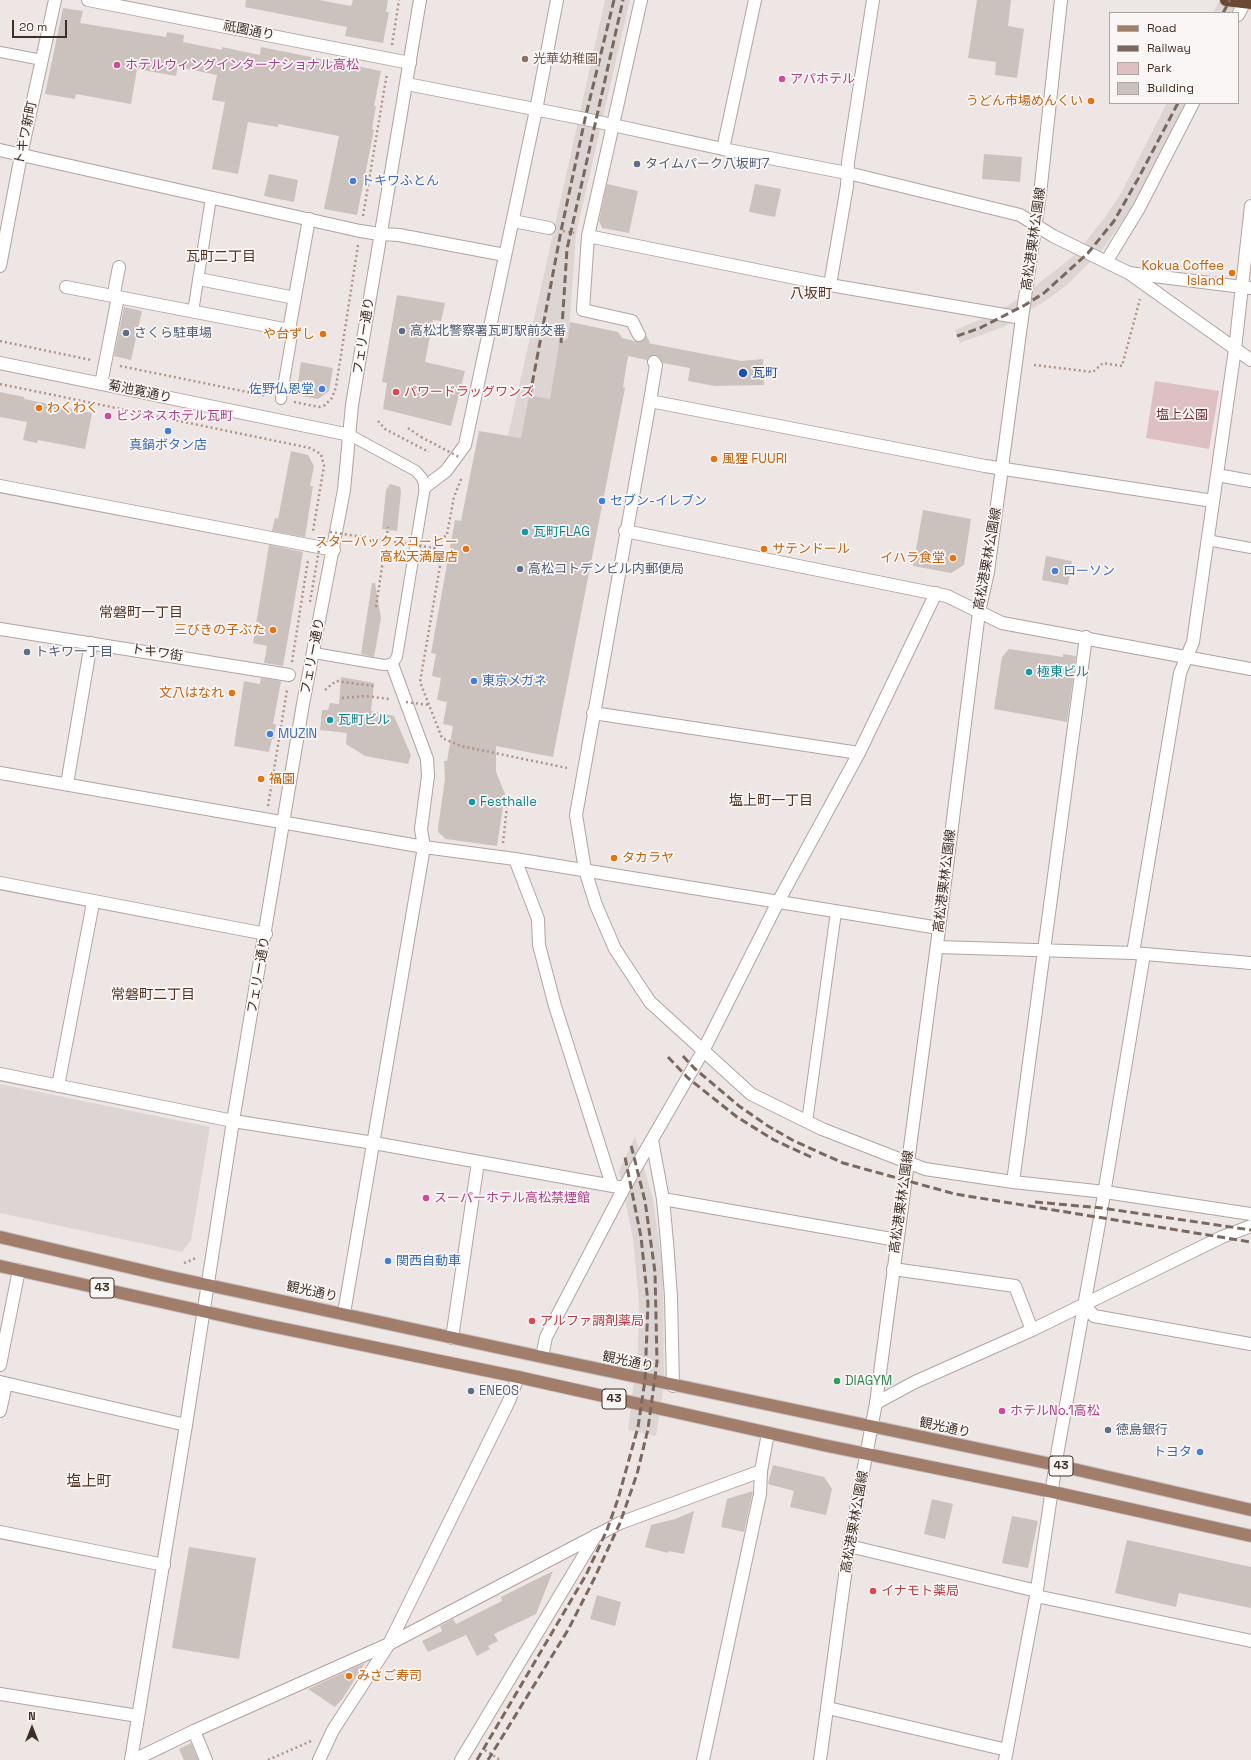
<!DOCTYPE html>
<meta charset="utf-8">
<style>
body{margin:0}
#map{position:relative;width:1251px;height:1760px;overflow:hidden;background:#eee6e5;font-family:"Space Grotesk",sans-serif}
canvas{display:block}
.legend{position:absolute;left:1109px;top:12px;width:130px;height:92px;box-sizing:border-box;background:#faf6f5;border:1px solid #afa6a1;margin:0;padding:5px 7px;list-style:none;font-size:12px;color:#3f2e24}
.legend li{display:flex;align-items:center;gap:8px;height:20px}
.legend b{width:20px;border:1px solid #afa6a1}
.north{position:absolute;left:12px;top:1708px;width:40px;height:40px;-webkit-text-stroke:3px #faf6f5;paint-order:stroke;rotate:0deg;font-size:11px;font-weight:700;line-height:16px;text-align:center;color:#3f2e24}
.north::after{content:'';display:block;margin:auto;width:14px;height:18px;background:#3f2e24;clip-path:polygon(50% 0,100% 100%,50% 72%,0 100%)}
.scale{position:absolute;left:12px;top:20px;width:55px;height:18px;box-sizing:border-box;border:2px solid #3f2e24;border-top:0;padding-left:5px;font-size:12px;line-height:14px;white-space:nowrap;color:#3f2e24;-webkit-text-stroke:3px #faf6f5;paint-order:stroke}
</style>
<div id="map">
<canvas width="1251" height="1760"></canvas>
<ul class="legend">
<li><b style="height:5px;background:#a17e6b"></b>Road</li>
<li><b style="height:5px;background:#7a685f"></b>Railway</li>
<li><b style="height:11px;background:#debfc2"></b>Park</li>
<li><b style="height:11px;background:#cbc1bd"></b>Building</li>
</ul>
<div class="north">N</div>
<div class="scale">20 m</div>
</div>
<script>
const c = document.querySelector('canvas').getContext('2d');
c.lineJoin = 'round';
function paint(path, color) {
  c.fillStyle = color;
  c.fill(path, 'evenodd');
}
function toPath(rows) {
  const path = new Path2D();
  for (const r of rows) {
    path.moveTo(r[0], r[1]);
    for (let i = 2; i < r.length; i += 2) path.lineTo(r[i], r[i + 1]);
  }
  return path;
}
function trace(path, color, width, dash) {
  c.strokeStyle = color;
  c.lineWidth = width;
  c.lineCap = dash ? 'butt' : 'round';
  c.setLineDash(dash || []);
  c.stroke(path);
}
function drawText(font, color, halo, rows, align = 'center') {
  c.font = font + ' "Space Grotesk","Noto Sans JP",sans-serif';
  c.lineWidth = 3.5;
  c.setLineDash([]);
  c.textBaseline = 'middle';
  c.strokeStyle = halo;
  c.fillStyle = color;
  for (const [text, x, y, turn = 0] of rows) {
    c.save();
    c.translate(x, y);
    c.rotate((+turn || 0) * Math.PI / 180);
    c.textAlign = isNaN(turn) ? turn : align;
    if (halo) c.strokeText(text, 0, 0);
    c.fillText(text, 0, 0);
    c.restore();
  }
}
const built = toPath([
 [605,0,630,0,576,234,569,331,572,335,550,399,529,395,521,438,508,436],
 [1220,0,1240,0,1233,13,1213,13],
 [1167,103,1186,103,1134,205,1102,250,1067,285,1048,299,1003,327,960,343,955,330,996,313,1021,297,1075,255,1106,216,1120,195],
 [0,1084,210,1127,191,1240,182,1252,0,1213],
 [635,1136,653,1199,663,1271,664,1384,656,1436,628,1430,638,1348,639,1304,633,1238,619,1171]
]);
const green = toPath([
 [1155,381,1219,391,1209,449,1146,438]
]);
const building = toPath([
 [246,0,319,0,351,6,353,0,388,0,386,12,389,12,383,43,345,36,347,27,245,7],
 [977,0,1011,0,1008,26,1024,29,1017,78,995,75,996,62,968,58],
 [63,8,83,11,80,23,166,37,167,32,184,35,183,42,222,50,222,47,260,55,261,47,381,71,374,106,376,106,372,129,374,130,357,215,324,209,339,136,278,124,278,127,248,122,238,174,212,169,225,102,212,100,217,75,178,67,176,76,137,69,131,104,76,94,75,99,45,94],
 [984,154,1022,157,1020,182,982,179],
 [269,174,298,180,294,202,264,196],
 [607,184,638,191,629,233,602,228,599,221],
 [755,184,781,189,775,217,749,212],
 [397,295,445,303,441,321,433,320,425,362,465,371,451,426,383,409,387,383,382,382],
 [124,307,142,311,131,360,114,356],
 [570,322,618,332,622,338,638,342,642,342,741,361,763,359,764,385,715,386,688,381,690,368,663,363,660,358,654,355,650,356,647,360,628,356,623,387,625,388,553,757,496,746,496,772,505,794,497,846,446,839,438,832,438,828,445,779,444,761,447,761,453,726,443,724,447,702,437,700,441,678,432,676,436,654,431,653,455,520,461,521,479,431,521,438,529,395,550,399,559,344,568,338],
 [301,362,333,368,329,391,318,399,296,395],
 [0,392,24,397,24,399,92,413,85,449,38,440,37,443,23,440,27,422,0,417],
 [291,451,308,455,314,466,310,486,313,486,305,537,272,531,275,518,278,519],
 [390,484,400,487,401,492,397,531,382,529,386,490],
 [923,510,971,519,964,565,951,573,913,566],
 [269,545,303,552,283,666,264,663,267,646,253,643],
 [1046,556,1072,561,1068,585,1042,580],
 [372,583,375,583,381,618,374,657,361,654],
 [1009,649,1063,657,1063,654,1076,656,1067,722,994,709,1002,657],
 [341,677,374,683,371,711,394,716,411,755,408,764,365,756,346,744,347,733,320,730,322,710,328,710,330,703,339,704],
 [261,678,281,681,273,724,276,724,274,739,272,739,269,752,234,746,244,681,260,684],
 [773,1465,824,1477,832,1489,826,1515,790,1507,794,1491,768,1484],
 [753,1491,744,1532,721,1527,727,1499],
 [932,1499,953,1504,945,1539,924,1534],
 [694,1511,684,1554,669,1551,668,1553,645,1547,651,1525,675,1519],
 [1012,1516,1038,1521,1028,1568,1002,1563],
 [1127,1540,1251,1567,1251,1608,1179,1593,1176,1607,1115,1593],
 [189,1547,256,1558,239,1659,172,1648],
 [553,1571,536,1614,494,1634,498,1641,488,1646,490,1649,477,1656,466,1635,428,1652,422,1641,442,1631,440,1626,453,1619,456,1624,502,1601,501,1597],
 [597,1595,621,1602,615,1626,590,1619],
 [365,1663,343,1698,335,1707,308,1689],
 [191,1743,198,1760,184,1760,179,1749]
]);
const streetTunnel = toPath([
 [639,335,654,362]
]);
const path = toPath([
 [392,45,399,0],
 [363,216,387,73],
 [563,231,574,233],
 [0,341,91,360],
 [1034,365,1093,372,1103,363,1122,366,1140,299],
 [120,366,267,396],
 [0,384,310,448,321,454,324,466,313,531],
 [294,402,319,407,325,405,332,398,336,387,358,245],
 [378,421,385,429,429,452],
 [408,428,421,437],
 [447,534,454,497,462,477],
 [434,548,440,566],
 [376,607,388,527],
 [292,662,308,560],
 [325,690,336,681,374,686],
 [342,698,366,696,389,699],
 [268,806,287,690],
 [503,843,507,806],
 [184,1263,192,1260,197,1257],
 [485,1750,500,1760],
 [268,1760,311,1741]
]);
const lane = toPath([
 [0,52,42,60],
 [193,312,211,198],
 [281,399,292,335,289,330],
 [1207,540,1251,548],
 [314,653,384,665,392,664,397,657,425,487,422,478,416,471,350,435],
 [807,1122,836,912]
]);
const street = toPath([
 [88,0,410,63],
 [1238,15,1246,0],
 [407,84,585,119,723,149,852,174,1020,215,1053,236,1129,273,1251,360],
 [723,149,755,0],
 [513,221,549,228],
 [380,234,399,235,505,255],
 [588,236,830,285,1022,318],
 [1106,262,1139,208,1193,103],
 [0,266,21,155,55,0],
 [1129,273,1251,288],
 [199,279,295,298],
 [830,285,847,186,848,162,873,0],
 [66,287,289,330,309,219],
 [639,335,632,321,583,310,588,236,641,0],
 [654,362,656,365,650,401,576,815,585,870,596,905,615,949,650,1002,751,1094,822,1129,925,1169,1013,1182,1105,1192,1251,1214],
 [101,384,118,297,114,293,119,267],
 [650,401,985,466,1213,501],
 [1217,475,1251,481],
 [0,486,334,550],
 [425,487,446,471,465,445,536,110,557,0],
 [0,629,289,675],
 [593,713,859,753],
 [0,773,424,847,515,859,939,928],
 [67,784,91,643],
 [515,859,538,919,539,945,555,1006,612,1185],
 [0,883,266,934],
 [937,947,1133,953,1251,963],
 [1133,953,1180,673,1193,642,1235,349,1251,206],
 [0,1074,233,1121,374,1143,624,1188],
 [58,1086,93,903],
 [652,1140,663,1199,667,1242,671,1296,673,1386],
 [1013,1182,1086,637],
 [663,1199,897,1240],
 [893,1269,1015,1286,1032,1330],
 [1084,1305,1094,1316,1251,1344],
 [344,1313,424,847,421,829,428,776,427,759,392,664],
 [452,1338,478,1162],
 [542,1357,546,1337,624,1188,703,1051,778,902,859,753,936,593],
 [0,1365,19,1270],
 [0,1382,186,1425],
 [876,1403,915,1382,1032,1330,1222,1237,1251,1226],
 [0,1411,6,1384],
 [0,1532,164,1565],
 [849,1546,1037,1591],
 [1036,1596,1251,1641],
 [0,1694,138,1716],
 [828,1708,1007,1750],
 [194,1731,206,1760],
 [319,1760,333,1730,389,1644,509,1401,518,1377],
 [461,1760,596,1535],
 [703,1760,760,1494,761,1471],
 [1005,1760,1036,1596,1058,1449,1100,1218,1144,954]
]);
const secondary = toPath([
 [0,150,360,231,380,234],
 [0,363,350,435],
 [625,531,947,596,1002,623,1251,669],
 [131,1760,186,1425,233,1121,303,704,344,490,352,405,420,0],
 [134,1760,194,1731,389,1644,620,1523,761,1471,768,1433],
 [820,1760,849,1546,876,1403,941,914,979,612,988,572,1022,318,1040,194,1061,0]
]);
const primary = toPath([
 [0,1237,166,1276,542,1357,1056,1465,1251,1510],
 [0,1266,256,1323,518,1377,823,1445,1053,1492,1251,1536]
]);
const highway = toPath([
 [1226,0,1251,3]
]);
const rail = toPath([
 [1223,13,1230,0],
 [957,336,980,328,1025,305,1044,293,1088,253,1114,221,1138,179,1178,103],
 [561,343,567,249,623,0],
 [530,395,561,231,585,119,614,0],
 [683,1056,694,1068,739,1106,768,1126,794,1141,843,1163,955,1194,1251,1242],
 [668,1057,688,1078,737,1117,774,1140,811,1157],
 [1035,1202,1102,1208,1251,1230],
 [477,1760,586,1575,607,1530,618,1499,638,1427,645,1380,648,1303,641,1237,625,1157],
 [488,1760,568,1630,594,1579,620,1523,637,1474,648,1429,657,1362,655,1272,645,1201,631,1145]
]);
const pathBridge = toPath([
 [421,437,461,458],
 [330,532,434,548,447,534],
 [440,566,420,682,442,738,461,746,567,768],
 [310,602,320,544],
 [406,702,429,705]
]);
const markers = [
 [525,59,4,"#8d6e63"],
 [117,65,4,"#d1479c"],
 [782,79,4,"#d1479c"],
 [1091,101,4,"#e8710a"],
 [637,164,4,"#5c6f8a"],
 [353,181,4,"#3f7fe0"],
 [1232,273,4,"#e8710a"],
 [402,331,4,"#5c6f8a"],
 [126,333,4,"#5c6f8a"],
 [323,334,4,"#e8710a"],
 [743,373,5,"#1a4fb4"],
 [322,389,4,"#3f7fe0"],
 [396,392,4,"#e0444e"],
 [39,408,4,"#e8710a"],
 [108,416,4,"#d1479c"],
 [168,431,4,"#3f7fe0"],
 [714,459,4,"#e8710a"],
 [602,501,4,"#3f7fe0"],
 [525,532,4,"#0f9aa8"],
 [466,549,4,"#e8710a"],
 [764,549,4,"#e8710a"],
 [953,558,4,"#e8710a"],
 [520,569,4,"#5c6f8a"],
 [1055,571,4,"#3f7fe0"],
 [273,630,4,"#e8710a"],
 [27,652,4,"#5c6f8a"],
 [1029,672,4,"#0f9aa8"],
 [474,681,4,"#3f7fe0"],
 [232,693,4,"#e8710a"],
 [330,720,4,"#0f9aa8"],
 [270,734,4,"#3f7fe0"],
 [261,779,4,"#e8710a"],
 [472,802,4,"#0f9aa8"],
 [614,858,4,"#e8710a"],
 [426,1198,4,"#d1479c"],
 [388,1261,4,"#3f7fe0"],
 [532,1321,4,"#e0444e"],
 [837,1381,4,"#2e9e5b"],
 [471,1391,4,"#5c6f8a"],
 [1002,1411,4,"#d1479c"],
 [1108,1430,4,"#5c6f8a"],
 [1200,1452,4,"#3f7fe0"],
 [873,1591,4,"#e0444e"],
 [349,1676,4,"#e8710a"]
];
const shields = [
 [102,1288,24],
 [614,1399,24],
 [1061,1466,24]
];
const shieldNames = [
 ["43",102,1288],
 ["43",614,1399],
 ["43",1061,1466]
];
const streetNames = [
 ["祇園通り",249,31,11],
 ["トキワ新町",26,133,-78],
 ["高松港栗林公園線",1034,239,-82],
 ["フェリー通り",364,336,-81],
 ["菊池寛通り",140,392,12],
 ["高松港栗林公園線",988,559,-80],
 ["トキワ街",157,653,9],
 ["フェリー通り",313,656,-79],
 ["高松港栗林公園線",945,881,-83],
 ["フェリー通り",259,975,-80],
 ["高松港栗林公園線",902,1202,-82],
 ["観光通り",312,1292,12],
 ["観光通り",628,1362,12],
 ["観光通り",945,1428,12],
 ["高松港栗林公園線",855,1522,-80]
];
const educationNames = [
 ["光華幼稚園",533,59]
];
const hotelNames = [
 ["ホテルウィングインターナショナル高松",125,65],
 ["アパホテル",790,79],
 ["ビジネスホテル瓦町",116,416],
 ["スーパーホテル高松禁煙館",434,1198],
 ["ホテルNo.1高松",1010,1411]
];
const foodNames = [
 ["うどん市場めんくい",1083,101],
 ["Kokua Coffee",1224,266],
 ["Island",1224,281],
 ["や台ずし",315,334],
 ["わくわく",47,408,"left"],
 ["風狸 FUURI",722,459,"left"],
 ["スターバックスコーヒー",458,542],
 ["高松天満屋店",458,557],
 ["サテンドール",772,549,"left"],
 ["イハラ食堂",945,558],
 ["三びきの子ぶた",265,630],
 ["文八はなれ",224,693],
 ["福園",269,779,"left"],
 ["タカラヤ",622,858,"left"],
 ["みさご寿司",357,1676,"left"]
];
const serviceNames = [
 ["タイムパーク八坂町7",645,164],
 ["高松北警察署瓦町駅前交番",410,331],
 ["さくら駐車場",134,333],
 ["高松コトデンビル内郵便局",528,569],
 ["トキワ一丁目",35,652],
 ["ENEOS",479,1391],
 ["徳島銀行",1116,1430]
];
const shopNames = [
 ["トキワふとん",361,181],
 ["佐野仏恩堂",314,389,"right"],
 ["真鍋ボタン店",168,445,"center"],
 ["セブン-イレブン",610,501],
 ["ローソン",1063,571],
 ["東京メガネ",482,681],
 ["MUZIN",278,734],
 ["関西自動車",396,1261],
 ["トヨタ",1192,1452,"right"]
];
const transitNames = [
 ["瓦町",752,373]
];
const healthNames = [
 ["パワードラッグワンズ",404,392],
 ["アルファ調剤薬局",540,1321],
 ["イナモト薬局",881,1591]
];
const parkNames = [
 ["塩上公園",1182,415]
];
const cultureNames = [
 ["瓦町FLAG",533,532],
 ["極東ビル",1037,672],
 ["瓦町ビル",338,720],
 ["Festhalle",480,802]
];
const leisureNames = [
 ["DIAGYM",845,1381]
];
const neighbourhoodNames = [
 ["瓦町二丁目",221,257],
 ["八坂町",811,294],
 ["常磐町一丁目",141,613],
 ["塩上町一丁目",771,801],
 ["常磐町二丁目",153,995]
];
const quarterNames = [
 ["塩上町",89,1482]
];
paint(built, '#ddd5d3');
paint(green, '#debfc2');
paint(building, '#cbc1bd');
trace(streetTunnel, '#cbc1be', 12, [12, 6]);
trace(lane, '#afa4a0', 12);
trace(street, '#afa4a0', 14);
trace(secondary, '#b1a09a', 14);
trace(primary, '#c9c4c2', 14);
trace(highway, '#c9c4c2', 14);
trace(path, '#b09386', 2.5, [2, 3]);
trace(lane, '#fff', 10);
trace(street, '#fff', 12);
trace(secondary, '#fff', 12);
trace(primary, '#a17e6b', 12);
trace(highway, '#6a4831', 12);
trace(rail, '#7a685f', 3, [8, 4]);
trace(pathBridge, '#b09386', 2.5, [2, 3]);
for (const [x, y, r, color] of markers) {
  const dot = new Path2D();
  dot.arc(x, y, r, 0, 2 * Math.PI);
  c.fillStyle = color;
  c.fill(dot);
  trace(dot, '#faf6f5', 1.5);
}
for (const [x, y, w] of shields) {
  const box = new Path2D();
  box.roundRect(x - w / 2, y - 10, w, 20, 3);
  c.fillStyle = '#faf6f5';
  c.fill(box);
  trace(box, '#3f2e24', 1);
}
drawText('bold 12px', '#3f2e24', null, shieldNames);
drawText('13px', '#3f2e24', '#faf6f5', streetNames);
drawText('13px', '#785e54', '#faf6f5', educationNames, 'left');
drawText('13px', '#b23c85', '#faf6f5', hotelNames, 'left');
drawText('13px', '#c56008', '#faf6f5', foodNames, 'right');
drawText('13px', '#4e5e75', '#faf6f5', serviceNames, 'left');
drawText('13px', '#366cbe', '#faf6f5', shopNames, 'left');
drawText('13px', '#164399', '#faf6f5', transitNames, 'left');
drawText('13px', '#be3a42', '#faf6f5', healthNames, 'left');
drawText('13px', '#753030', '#faf6f5', parkNames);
drawText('13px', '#0d838f', '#faf6f5', cultureNames, 'left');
drawText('13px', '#27864d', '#faf6f5', leisureNames, 'left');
drawText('14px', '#513321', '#faf6f5', neighbourhoodNames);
drawText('15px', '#513321', '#faf6f5', quarterNames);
</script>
